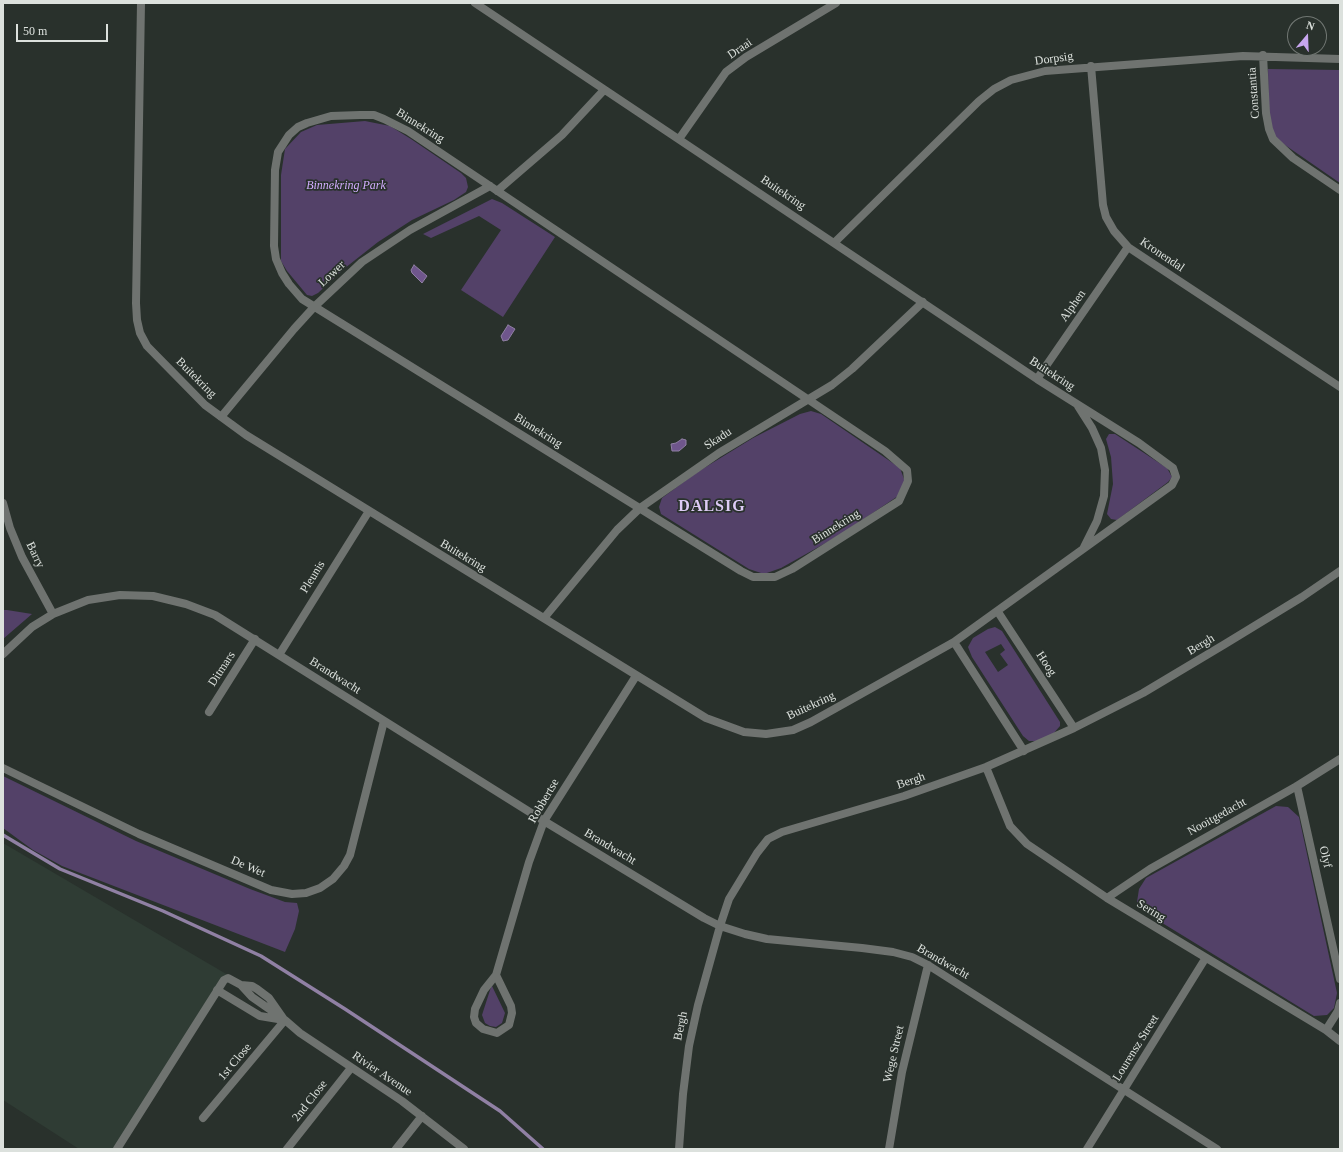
<!DOCTYPE html>
<style>
body{margin:0}
#map{position:relative;width:1343px;height:1152px;overflow:hidden;background:#29312c;font-family:Georgia,serif}
canvas{display:block}
.frame{position:absolute;inset:0;border:4px solid #dce1dd;pointer-events:none}
.north{position:absolute;left:1287px;top:16px;width:40px;height:40px;box-sizing:border-box;background:#29312c;border:1px solid #717773;border-radius:50%;rotate:19deg;font-size:11px;font-weight:700;line-height:16px;text-align:center;color:#dce1dd}
.north::after{content:'';display:block;margin:auto;width:14px;height:18px;background:#c7a6ef;clip-path:polygon(50% 0,100% 100%,50% 72%,0 100%)}
.scale{position:absolute;left:16px;top:24px;width:92px;height:18px;box-sizing:border-box;border:2px solid #dce1dd;border-top:0;padding-left:5px;font-size:12px;line-height:14px;white-space:nowrap;color:#dce1dd;-webkit-text-stroke:3px #29312c;paint-order:stroke}
</style>
<div id="map">
<canvas width="1343" height="1152"></canvas>
<div class="frame"></div>
<div class="north">N</div>
<div class="scale">50 m</div>
</div>
<script>
const c = document.querySelector('canvas').getContext('2d');
c.lineJoin = 'round';
function paint(path, color) {
  c.fillStyle = color;
  c.fill(path, 'evenodd');
}
function toPath(rows) {
  const path = new Path2D();
  for (const r of rows) {
    path.moveTo(r[0], r[1]);
    for (let i = 2; i < r.length; i += 2) path.lineTo(r[i], r[i + 1]);
  }
  return path;
}
function trace(path, color, width, dash) {
  c.strokeStyle = color;
  c.lineWidth = width;
  c.lineCap = dash ? 'butt' : 'round';
  c.setLineDash(dash || []);
  c.stroke(path);
}
function drawText(font, color, halo, rows, align = 'center') {
  c.font = font + ' Georgia,serif';
  c.lineWidth = 3.5;
  c.setLineDash([]);
  c.textBaseline = 'middle';
  c.strokeStyle = halo;
  c.fillStyle = color;
  for (const [text, x, y, turn = 0] of rows) {
    c.save();
    c.translate(x, y);
    c.rotate((+turn || 0) * Math.PI / 180);
    c.textAlign = isNaN(turn) ? turn : align;
    if (halo) c.strokeText(text, 0, 0);
    c.fillText(text, 0, 0);
    c.restore();
  }
}
const built = toPath([
 [3,843,228,975,114,1149,79,1149,3,1100]
]);
const green = toPath([
 [1268,69,1340,70,1340,183,1269,134],
 [365,121,390,126,411,139,461,173,466,178,468,187,466,192,454,200,412,220,378,242,345,268,318,293,312,296,307,295,287,271,281,261,281,175,285,149,301,132,317,125],
 [492,199,502,203,555,237,503,317,461,290,501,230,479,216,431,238,423,234],
 [811,411,821,414,900,468,904,479,904,485,898,496,840,535,781,568,764,574,749,569,661,514,659,507,662,498,696,473,753,438,800,414],
 [1109,434,1115,434,1167,468,1172,477,1168,482,1117,520,1111,519,1107,514,1113,484,1111,457,1106,439],
 [3,610,7,610,32,614,3,639],
 [995,627,1002,631,1060,722,1060,726,1053,734,1037,741,1029,741,1023,736,972,657,968,647,973,638,988,629],
 [1001,644,1005,650,1000,654,1008,665,998,672,985,652],
 [3,776,136,841,250,889,285,902,297,903,299,911,295,929,285,952,62,866,33,850,3,828],
 [1276,806,1288,807,1299,817,1337,993,1334,1008,1327,1015,1314,1016,1146,913,1137,902,1139,889,1146,878],
 [492,986,505,1013,502,1023,496,1027,490,1026,485,1023,482,1015,491,987]
]);
const water = toPath([
 [414,265,427,276,422,283,412,273,411,270,414,265],
 [508,325,515,329,508,340,503,341,501,336,508,325],
 [682,439,686,440,686,445,679,451,672,451,671,444,676,443,682,439]
]);
const stream = toPath([
 [3,835,60,869,163,911,261,956,345,1009,500,1111,543,1149]
]);
const street = toPath([
 [141,3,136,303,137,320,140,333,147,346,205,405,246,435,706,718,744,732,766,734,793,730,811,722,954,642,1172,485,1176,477,1173,468,1139,443,1037,379,475,3],
 [1263,55,1266,113,1269,129,1273,139,1293,158,1340,190],
 [1091,66,1103,205,1106,217,1114,231,1128,247,1146,259,1340,387],
 [360,115,374,115,384,119,408,131,885,451,907,470,908,481,899,501,792,569,775,577,753,577,741,571,302,299,289,284,282,273,276,259,274,246,275,170,278,152,289,135,298,127,307,123,331,116,360,115],
 [679,139,726,72,746,57,836,3],
 [497,191,562,135,604,90],
 [835,242,979,101,994,89,1011,80,1045,71,1243,56,1340,59],
 [1037,379,1128,247],
 [1078,406,1092,428,1101,448,1105,470,1104,496,1097,521,1084,547],
 [221,417,294,329,314,307,362,262,410,230,490,186],
 [3,503,10,528,22,557,53,614],
 [998,612,1074,728],
 [544,618,617,530,640,508,719,453,832,385,852,369,923,302],
 [954,642,1024,751],
 [3,654,32,627,53,614,88,600,120,595,153,596,186,604,215,615,544,821,704,918,720,926,745,934,767,939,862,948,893,952,912,957,928,965,1217,1149],
 [279,655,369,511],
 [209,712,255,639],
 [986,767,1010,826,1027,844,1107,898,1326,1030,1340,1041],
 [3,768,139,834,271,890,292,894,306,893,320,888,333,879,344,866,350,855,384,721],
 [1297,786,1340,979],
 [1107,898,1150,869,1297,786,1340,759],
 [496,975,529,862,544,821,636,676],
 [496,975,511,1006,512,1013,509,1025,497,1033,483,1029,476,1023,474,1017,475,1009,484,990,496,975],
 [241,985,252,997,285,1020,300,1033,402,1101,464,1149],
 [217,990,260,1016,284,1020],
 [1326,1030,1338,1011,1340,1003],
 [203,1118,285,1020],
 [117,1149,224,980,228,978,241,985,252,986,257,989,269,998,283,1018],
 [287,1149,351,1068],
 [396,1149,422,1116],
 [679,1149,683,1094,689,1046,698,1005,720,926,729,899,757,853,768,839,782,832,904,796,986,767,1074,728,1143,693,1225,644,1302,597,1340,571],
 [889,1149,902,1072,928,965],
 [1087,1149,1205,959]
]);
const streetNames = [
 ["Draai",740,49,-34],
 ["Dorpsig",1054,59,-8],
 ["Constantia",1254,93,-94],
 ["Binnekring",420,126,32],
 ["Buitekring",783,193,34],
 ["Kronendal",1162,255,34],
 ["Lower",332,274,-43],
 ["Alphen",1073,306,-55],
 ["Buitekring",1052,374,33],
 ["Buitekring",196,378,45],
 ["Binnekring",538,431,32],
 ["Skadu",718,439,-33],
 ["Binnekring",836,527,-32],
 ["Barry",35,555,65],
 ["Buitekring",463,556,31],
 ["Pleunis",313,577,-58],
 ["Bergh",1201,645,-31],
 ["Hoog",1046,664,57],
 ["Ditmars",222,669,-57],
 ["Brandwacht",335,676,32],
 ["Buitekring",811,706,-25],
 ["Bergh",911,781,-19],
 ["Robbertse",544,801,-60],
 ["Nooitgedacht",1217,817,-29],
 ["Brandwacht",610,847,31],
 ["Olyf",1325,857,77],
 ["De Wet",248,867,23],
 ["Sering",1151,911,32],
 ["Brandwacht",943,962,30],
 ["Bergh",681,1026,-78],
 ["Lourensz Street",1136,1048,-58],
 ["Wege Street",894,1054,-77],
 ["1st Close",235,1062,-50],
 ["Rivier Avenue",382,1074,34],
 ["2nd Close",310,1101,-52]
];
const parkNames = [
 ["Binnekring Park",346,186]
];
const districtNames = [
 ["DALSIG",712,507]
];
paint(built, '#2f3c34');
paint(green, '#534168');
paint(water, '#6f568c');
trace(water, '#9080a4', 1);
trace(stream, '#9080a4', 3.5);
trace(street, '#6f7370', 8);
drawText('12px', '#dce1dd', '#29312c', streetNames);
drawText('italic 12px', '#d1acfd', '#29312c', parkNames);
c.letterSpacing = '1px';
drawText('bold 16px', '#ddcbf5', '#29312c', districtNames);
c.letterSpacing = '0px';
</script>
